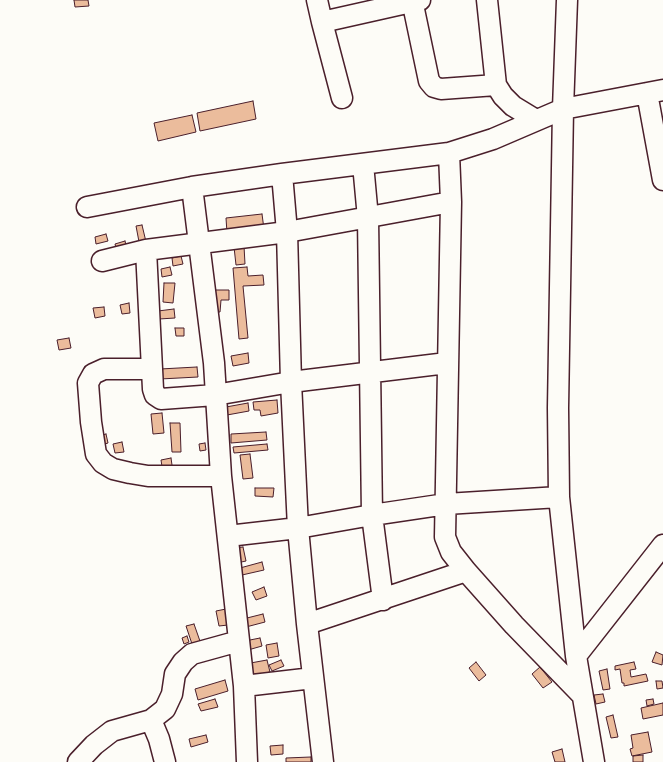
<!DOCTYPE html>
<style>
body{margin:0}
canvas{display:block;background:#fdfcf7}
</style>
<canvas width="663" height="762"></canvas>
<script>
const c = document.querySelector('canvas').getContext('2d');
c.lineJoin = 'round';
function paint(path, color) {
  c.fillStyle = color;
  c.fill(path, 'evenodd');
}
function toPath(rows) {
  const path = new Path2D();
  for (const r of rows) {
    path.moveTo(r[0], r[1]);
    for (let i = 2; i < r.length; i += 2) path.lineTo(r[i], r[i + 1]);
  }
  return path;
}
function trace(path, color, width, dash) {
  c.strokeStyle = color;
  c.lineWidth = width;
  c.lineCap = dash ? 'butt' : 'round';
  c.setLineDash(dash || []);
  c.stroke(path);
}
const building = toPath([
 [74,0,88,0,89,6,75,7,74,0],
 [253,101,256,119,200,131,197,113,253,101],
 [192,115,196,132,158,141,154,123,192,115],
 [262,214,264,229,227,233,226,218,262,214],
 [142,225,147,246,140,247,136,226,142,225],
 [106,234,108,241,96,244,95,237,106,234],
 [125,241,127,249,117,252,115,244,125,241],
 [244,246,245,264,236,265,234,247,244,246],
 [181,256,183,264,173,266,172,258,181,256],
 [170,267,172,275,162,277,161,269,170,267],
 [247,267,248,276,263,275,264,285,243,286,248,338,239,339,233,268,247,267],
 [164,283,175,283,173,303,163,302,164,283],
 [215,290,229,290,229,300,221,300,220,312,214,312,215,290],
 [129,303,130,313,122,314,120,305,129,303],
 [104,307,105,316,95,318,93,308,104,307],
 [174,309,175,318,159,319,158,311,174,309],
 [175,328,184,328,184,336,176,336,175,328],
 [69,338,71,348,59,350,57,340,69,338],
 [248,353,249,363,233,366,231,356,248,353],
 [197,367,198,377,160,379,160,369,197,367],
 [277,400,278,413,261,416,260,410,254,410,253,402,277,400],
 [248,403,249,411,227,415,226,407,248,403],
 [162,413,164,433,153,434,151,414,162,413],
 [170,423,180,423,181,452,172,452,170,423],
 [266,432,267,440,231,443,231,434,266,432],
 [106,434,108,443,98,446,96,437,106,434],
 [122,442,124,452,115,453,113,444,122,442],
 [205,443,206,450,200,451,199,444,205,443],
 [267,444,268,450,234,453,233,447,267,444],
 [250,454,253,478,243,479,240,455,250,454],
 [171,458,173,472,163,473,161,460,171,458],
 [255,488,274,488,273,497,255,496,255,488],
 [243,547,246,561,237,563,235,548,243,547],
 [262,562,264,570,242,575,240,568,262,562],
 [264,587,267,596,256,600,252,592,264,587],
 [226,609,228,625,219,626,216,611,226,609],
 [263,614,265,622,246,627,243,619,263,614],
 [194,624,201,644,193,647,186,626,194,624],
 [187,636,189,642,184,644,182,638,187,636],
 [260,638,262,646,248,650,245,641,260,638],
 [277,643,279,656,268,658,266,645,277,643],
 [656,652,663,655,662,665,652,662,656,652],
 [267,660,270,672,248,677,245,664,267,660],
 [281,660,284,666,272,671,269,665,281,660],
 [476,662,486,675,479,681,469,668,476,662],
 [634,662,636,669,630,670,631,677,646,674,648,681,624,686,624,683,622,683,620,669,615,670,615,666,634,662],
 [540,667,552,682,543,688,532,674,540,667],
 [607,669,610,689,603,690,599,671,607,669],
 [225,680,228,691,198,700,195,689,225,680],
 [656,681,662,681,663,688,657,689,656,681],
 [603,694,605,702,596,704,594,695,603,694],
 [215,699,218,707,201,711,198,704,215,699],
 [653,699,654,704,647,706,646,700,653,699],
 [663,703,663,715,643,719,641,708,663,703],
 [613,715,618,737,611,738,606,717,613,715],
 [648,732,652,752,632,756,630,749,633,748,631,735,648,732],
 [206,735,208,742,191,747,189,739,206,735],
 [283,745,283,754,271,755,270,746,283,745],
 [562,749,565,762,555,762,552,752,562,749],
 [643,755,643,762,633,762,633,756,643,755],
 [311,757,311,762,286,762,286,758,311,757]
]);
const minor = toPath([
 [317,0,322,22],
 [412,0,429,81,434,87,441,89,496,85],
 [487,0,496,85,503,96,513,106,536,120],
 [567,0,563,109,558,408,559,497,576,656,594,762],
 [647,93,663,180],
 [342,98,322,22,420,0],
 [449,153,451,202,445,537,451,552,466,571,514,625,581,694],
 [363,164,368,218,372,515,383,600],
 [282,174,287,232,291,382,298,528,307,624,323,762],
 [192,187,214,363,221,476,244,686,247,762],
 [87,207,192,187,282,174,449,153,493,139,563,109,663,90],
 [146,250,153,389,155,395,161,399,215,395,291,382,447,363],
 [102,261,146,250,287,232,451,202],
 [152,369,104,369,93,374,88,383,91,422,96,454,103,463,113,469,130,473,148,476,221,476],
 [228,536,298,528,372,515,446,504,559,497],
 [307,624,466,571],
 [576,656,663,545],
 [244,686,313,678],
 [151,720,159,739,165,762],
 [78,762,94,745,112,731,151,720,165,709,172,694,175,674,183,662,192,654,239,641]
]);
paint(building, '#ebbc9c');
trace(building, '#4a1f2b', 1);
trace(minor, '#4a1f2b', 23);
trace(minor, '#fdfcf7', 20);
</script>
